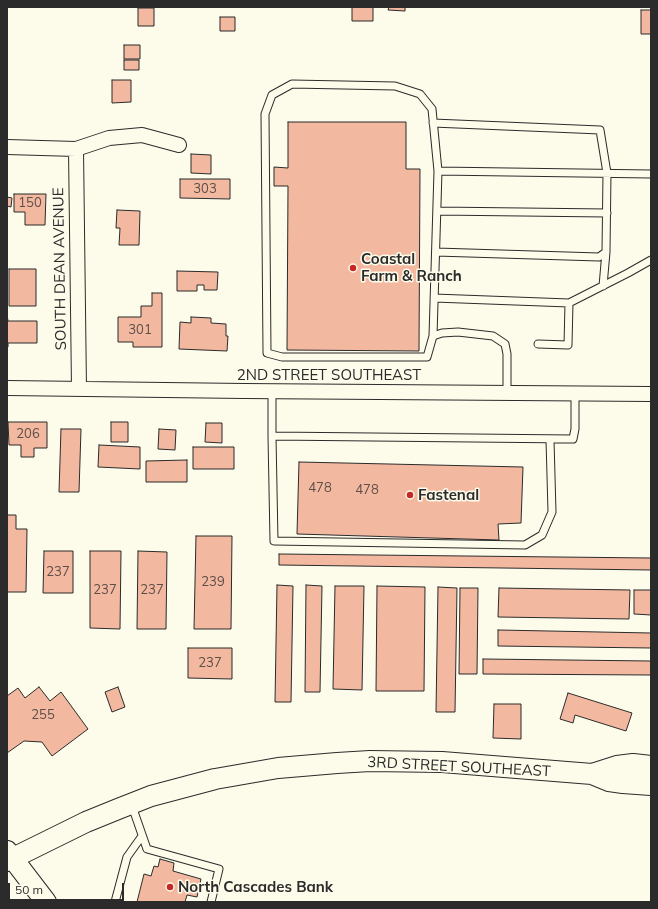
<!DOCTYPE html>
<style>
body{margin:0}
#map{position:relative;width:658px;height:909px;overflow:hidden;background:#fdfbea;font-family:Mulish,sans-serif}
canvas{display:block}
.frame{position:absolute;inset:0;border:8px solid #2b2b2b;pointer-events:none}
.scale{position:absolute;left:8px;top:883px;width:116px;height:18px;box-sizing:border-box;border:2px solid #2b2b2b;border-top:0;padding-left:5px;font-size:12px;line-height:14px;white-space:nowrap;color:#2b2b2b;-webkit-text-stroke:3px #fdfbea;paint-order:stroke}
</style>
<div id="map">
<canvas width="658" height="909"></canvas>
<div class="frame"></div>
<div class="scale">50 m</div>
</div>
<script>
const c = document.querySelector('canvas').getContext('2d');
c.lineJoin = 'round';
function paint(path, color) {
  c.fillStyle = color;
  c.fill(path, 'evenodd');
}
function toPath(rows) {
  const path = new Path2D();
  for (const r of rows) {
    path.moveTo(r[0], r[1]);
    for (let i = 2; i < r.length; i += 2) path.lineTo(r[i], r[i + 1]);
  }
  return path;
}
function trace(path, color, width, dash) {
  c.strokeStyle = color;
  c.lineWidth = width;
  c.lineCap = dash ? 'butt' : 'round';
  c.setLineDash(dash || []);
  c.stroke(path);
}
function drawText(font, color, halo, rows, align = 'center') {
  c.font = font + ' Mulish,sans-serif';
  c.lineWidth = 3;
  c.setLineDash([]);
  c.textBaseline = 'middle';
  c.strokeStyle = halo;
  c.fillStyle = color;
  for (const [text, x, y, turn = 0] of rows) {
    c.save();
    c.translate(x, y);
    c.rotate((+turn || 0) * Math.PI / 180);
    c.textAlign = isNaN(turn) ? turn : align;
    if (halo) c.strokeText(text, 0, 0);
    c.fillText(text, 0, 0);
    c.restore();
  }
}
const building = toPath([
 [352,7,373,7,373,21,352,21,352,7],
 [389,7,405,7,405,11,388,10,389,7],
 [138,8,154,8,154,26,138,26,138,8],
 [641,10,651,10,651,34,641,34,641,10],
 [220,17,235,17,235,31,220,31,220,17],
 [124,45,140,45,140,59,124,59,124,45],
 [124,60,139,60,139,70,124,70,124,60],
 [112,80,131,80,131,102,112,103,112,80],
 [288,122,406,122,406,169,420,169,419,351,287,350,288,186,274,186,274,167,288,168,288,122],
 [191,154,211,155,211,174,191,173,191,154],
 [180,179,230,179,230,199,180,198,180,179],
 [14,194,46,194,45,225,25,225,25,212,14,212,14,194],
 [7,197,12,198,11,207,7,206,7,197],
 [117,210,140,211,139,245,119,245,120,228,116,228,117,210],
 [9,269,36,269,36,306,9,306,9,269],
 [177,271,218,272,217,290,204,290,204,285,197,285,197,291,177,291,177,271],
 [152,293,162,293,162,347,133,347,133,342,118,342,118,317,141,317,141,306,152,306,152,293],
 [7,314,8,321,37,321,37,343,8,343,8,347,7,347,7,314],
 [191,317,211,318,211,323,226,324,226,336,228,336,227,351,179,349,180,322,191,323,191,317],
 [8,422,47,422,47,448,34,448,34,457,21,457,21,445,9,445,8,422],
 [111,422,128,422,128,442,111,442,111,422],
 [206,423,222,423,222,443,205,442,206,423],
 [61,429,81,429,79,492,59,492,61,429],
 [159,429,176,430,175,450,158,449,159,429],
 [99,445,140,447,140,469,98,467,99,445],
 [193,447,234,447,234,469,193,469,193,447],
 [187,460,187,482,146,482,146,461,187,460],
 [299,462,523,467,521,523,498,524,499,540,297,534,299,462],
 [7,515,16,515,16,529,27,529,26,592,7,592,7,515],
 [196,536,232,536,231,629,194,629,196,536],
 [44,551,73,551,73,593,43,593,44,551],
 [90,551,121,551,120,629,90,628,90,551],
 [138,551,167,552,166,629,137,629,138,551],
 [279,554,651,558,651,570,279,565,279,554],
 [277,585,293,586,291,702,275,702,277,585],
 [306,585,322,586,320,692,305,692,306,585],
 [335,586,364,586,362,690,333,689,335,586],
 [377,586,425,587,424,691,376,691,377,586],
 [438,587,457,588,455,712,436,712,438,587],
 [460,588,478,588,477,674,459,674,460,588],
 [499,588,630,590,629,619,498,617,499,588],
 [634,590,651,590,651,615,634,614,634,590],
 [498,630,651,633,651,648,498,646,498,630],
 [188,648,232,648,232,679,188,678,188,648],
 [483,659,651,661,651,675,483,674,483,659],
 [39,687,50,701,61,692,88,729,52,756,42,742,24,741,7,753,7,696,18,688,25,698,39,687],
 [118,687,125,707,112,712,105,692,118,687],
 [568,693,632,713,626,731,575,715,573,723,560,719,568,693],
 [494,704,521,704,521,739,493,738,494,704],
 [160,859,174,863,173,871,201,879,197,897,187,895,185,902,137,902,144,874,151,876,154,866,158,867,160,859]
]);
const lane = toPath([
 [433,123,600,130,607,173,606,252,599,257,436,252],
 [437,211,607,213],
 [603,286,606,252],
 [434,298,569,303,628,273,651,260],
 [433,336,438,171],
 [538,344,568,345,569,303],
 [272,392,272,436],
 [507,393,507,354,505,344,493,336,458,332,442,333,433,336,427,357,282,357,267,353,265,114,272,95,292,84,395,86,420,94,432,109,438,171,651,174],
 [550,440,552,512,542,535,525,545,274,541,272,436,573,439,575,429,575,394],
 [132,806,147,849,219,869,211,902],
 [115,902,127,857,142,836]
]);
const street = toPath([
 [7,147,76,149,109,138,142,135,179,145],
 [76,149,79,389],
 [7,388,244,391,651,394]
]);
const secondary = toPath([
 [592,774,617,766,633,764,651,766],
 [7,851,46,902],
 [7,861,86,822,118,809,151,796,215,779,278,768,337,763,370,761,442,762,592,774,609,781,623,783,651,785]
]);
const markers = [
 [353,268,4,"#c62828"],
 [410,495,4,"#c62828"],
 [170,887,4,"#c62828"]
];
const numberNames = [
 ["303",205,189],
 ["150",30,203],
 ["301",140,330],
 ["206",28,434],
 ["478",320,488],
 ["478",367,490],
 ["237",58,572],
 ["239",213,582],
 ["237",105,590],
 ["237",152,590],
 ["237",210,663],
 ["255",43,715]
];
const poiNames = [
 ["Coastal",361,259],
 ["Farm & Ranch",361,276],
 ["Fastenal",418,495],
 ["North Cascades Bank",178,887]
];
const streetNames = [
 ["SOUTH DEAN AVENUE",60,269,-91],
 ["2ND STREET SOUTHEAST",329,375],
 ["3RD STREET SOUTHEAST",459,767,3]
];
paint(building, '#f2b8a0');
trace(building, '#2b2b2b', 1);
trace(lane, '#2b2b2b', 9);
trace(street, '#2b2b2b', 16);
trace(secondary, '#2b2b2b', 22);
trace(lane, '#fdfbea', 7);
trace(street, '#fdfbea', 14);
trace(secondary, '#fdfbea', 20);
for (const [x, y, r, color] of markers) {
  const dot = new Path2D();
  dot.arc(x, y, r, 0, 2 * Math.PI);
  c.fillStyle = color;
  c.fill(dot);
  trace(dot, '#fdfbea', 1.5);
}
drawText('13px', '#5d4e48', null, numberNames);
drawText('bold 15px', '#2b2b2b', '#fdfbea', poiNames, 'left');
drawText('15px', '#2b2b2b', '#fdfbea', streetNames);
</script>
